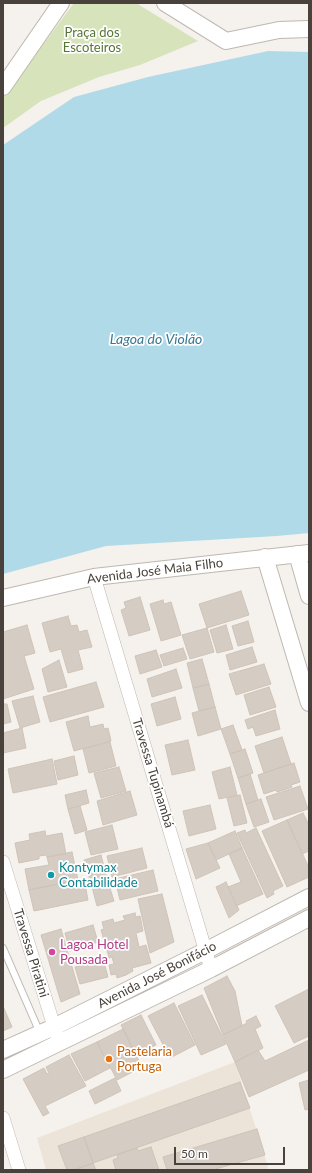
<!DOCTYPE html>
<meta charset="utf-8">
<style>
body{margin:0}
#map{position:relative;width:312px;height:1173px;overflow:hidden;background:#f5f1ed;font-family:Lato,sans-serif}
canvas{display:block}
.frame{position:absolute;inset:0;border:4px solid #49413b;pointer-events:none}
.scale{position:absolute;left:174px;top:1147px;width:111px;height:18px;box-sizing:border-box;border:2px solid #49413b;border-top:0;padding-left:5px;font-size:12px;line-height:14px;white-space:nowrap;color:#49413b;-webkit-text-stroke:3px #fff;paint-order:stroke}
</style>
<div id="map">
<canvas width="312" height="1173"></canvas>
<div class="frame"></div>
<div class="scale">50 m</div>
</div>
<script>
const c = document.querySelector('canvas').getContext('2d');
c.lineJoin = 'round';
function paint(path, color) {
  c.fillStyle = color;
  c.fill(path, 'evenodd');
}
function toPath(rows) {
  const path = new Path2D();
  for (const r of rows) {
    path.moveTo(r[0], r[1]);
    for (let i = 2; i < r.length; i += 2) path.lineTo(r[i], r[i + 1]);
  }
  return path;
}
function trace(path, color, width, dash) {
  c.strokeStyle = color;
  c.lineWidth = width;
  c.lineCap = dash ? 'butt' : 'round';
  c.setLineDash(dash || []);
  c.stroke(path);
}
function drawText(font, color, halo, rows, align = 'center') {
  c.font = font + ' Lato,sans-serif';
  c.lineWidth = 3.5;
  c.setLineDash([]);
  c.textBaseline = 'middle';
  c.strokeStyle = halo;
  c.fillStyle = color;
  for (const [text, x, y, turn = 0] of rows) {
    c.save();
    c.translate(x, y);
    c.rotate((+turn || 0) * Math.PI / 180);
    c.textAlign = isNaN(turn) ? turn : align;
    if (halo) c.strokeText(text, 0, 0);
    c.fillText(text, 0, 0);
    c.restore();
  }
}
const education = toPath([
 [235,1062,269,1170,46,1170,37,1138]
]);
const green = toPath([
 [74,3,136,3,198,41,140,65,99,77,41,101,3,128,3,98]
]);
const water = toPath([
 [268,51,309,52,309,533,277,536,106,546,3,574,3,145,74,97,148,77]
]);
const building = toPath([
 [241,591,249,615,207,628,199,604,241,591],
 [140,597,150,630,129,636,121,610,126,608,124,602,140,597],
 [163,600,164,604,171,602,181,635,161,641,150,604,163,600],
 [68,616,71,626,77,625,79,632,87,630,92,647,78,650,83,669,68,673,61,649,50,652,42,623,68,616],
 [248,621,254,642,238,646,232,626,248,621],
 [27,625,35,653,24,656,34,689,3,699,3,632,27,625],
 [226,625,233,649,217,653,210,630,226,625],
 [207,628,214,652,190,659,182,635,207,628],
 [252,647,257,662,230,670,226,655,252,647],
 [183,648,187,659,164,666,160,655,183,648],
 [156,650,162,667,140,674,135,656,156,650],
 [202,659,209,684,193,688,187,663,202,659],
 [59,660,67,687,48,692,42,669,59,660],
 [264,664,271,684,236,695,229,674,264,664],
 [176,669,182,688,152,697,147,679,176,669],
 [96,682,104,707,50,722,43,697,96,682],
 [209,684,215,707,199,711,193,688,209,684],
 [269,687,276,707,250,715,244,695,269,687],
 [33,696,40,722,20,728,12,701,33,696],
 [175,697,181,719,157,726,151,704,175,697],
 [3,704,7,704,11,722,3,724,3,704],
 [215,707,221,729,198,736,192,713,215,707],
 [275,710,280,729,256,736,253,727,248,729,245,720,275,710],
 [88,716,90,727,103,724,104,729,108,728,111,741,74,751,66,722,88,716],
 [233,725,242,750,230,754,221,729,233,725],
 [22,728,26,748,3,753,3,733,22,728],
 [282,737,291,764,264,773,255,746,282,737],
 [188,740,195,770,172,775,165,745,188,740],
 [110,742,116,766,89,773,83,749,110,742],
 [245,749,253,773,238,778,230,754,245,749],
 [74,756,78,775,58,780,54,761,74,756],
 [52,759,57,784,13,793,8,769,52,759],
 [294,763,300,782,291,785,292,787,277,792,276,790,264,794,258,775,294,763],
 [119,767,126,791,101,798,94,773,119,767],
 [230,767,237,795,219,799,212,772,230,767],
 [250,774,258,800,246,804,238,778,250,774],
 [300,786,308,809,274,820,266,797,300,786],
 [86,790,89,803,68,809,65,795,86,790],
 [130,791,137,815,103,825,97,801,130,791],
 [240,795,247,823,234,826,227,798,240,795],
 [261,799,269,822,254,827,246,804,261,799],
 [210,805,216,829,189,836,183,811,210,805],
 [80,806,87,830,75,834,68,809,80,806],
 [303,813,309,825,309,851,302,854,287,820,303,813],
 [287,820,309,868,309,877,287,887,262,831,287,820],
 [112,825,118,849,91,855,85,832,112,825],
 [256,828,283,886,273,891,274,894,267,898,237,833,245,830,246,833,256,828],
 [45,831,46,836,62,833,66,854,47,857,46,855,39,856,39,859,19,863,15,843,30,840,29,834,45,831],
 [235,831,242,848,216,860,208,843,235,831],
 [208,843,220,868,196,879,186,849,208,843],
 [142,848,147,868,112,877,107,856,142,848],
 [242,848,263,894,236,906,228,887,241,882,229,854,242,848],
 [72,852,78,880,29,890,25,869,49,865,47,857,72,852],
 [101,855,107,879,91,883,84,860,101,855],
 [153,870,158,891,120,900,115,879,153,870],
 [84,879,88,900,34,911,29,890,84,879],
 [107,879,114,901,97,906,91,883,107,879],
 [226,882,239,910,229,918,216,887,226,882],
 [162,894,174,942,150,953,138,899,162,894],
 [135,913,136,917,140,916,143,931,136,933,139,947,146,945,151,963,132,968,133,971,126,975,117,978,116,974,111,975,109,965,114,964,112,957,109,958,106,946,109,945,108,939,104,940,101,930,104,929,102,922,113,919,114,923,125,920,123,916,135,913],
 [93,925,98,942,70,951,65,933,93,925],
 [61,929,80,994,61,1002,41,935,61,929],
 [103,959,108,977,80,984,75,967,103,959],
 [227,976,235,991,242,1026,223,1035,204,988,227,976],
 [309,989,309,1036,294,1043,275,1006,309,989],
 [202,995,226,1044,201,1055,178,1006,202,995],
 [174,1003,195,1045,170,1058,148,1016,174,1003],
 [3,1006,12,1027,3,1031,3,1006],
 [141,1015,156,1045,136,1055,121,1025,141,1015],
 [256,1016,261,1026,255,1029,263,1048,235,1062,223,1035,247,1023,246,1021,256,1016],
 [123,1029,142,1067,117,1080,97,1042,123,1029],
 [309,1040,309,1070,249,1097,235,1062,258,1050,265,1061,309,1040],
 [97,1042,110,1068,85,1081,71,1054,97,1042],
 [69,1055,86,1086,45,1106,49,1113,43,1116,23,1079,44,1068,47,1074,49,1073,46,1067,69,1055],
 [115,1078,121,1091,95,1104,89,1091,115,1078],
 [309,1080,309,1109,305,1110,299,1083,309,1080],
 [240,1082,250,1108,93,1163,84,1137,240,1082],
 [257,1129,265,1155,212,1170,167,1170,163,1157,257,1129],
 [84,1137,93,1163,74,1170,67,1170,58,1146,84,1137],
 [151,1147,159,1170,116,1170,113,1160,118,1158,117,1155,137,1148,138,1151,151,1147],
 [93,1163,96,1170,74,1170,93,1163]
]);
const service = toPath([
 [3,948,40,1033]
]);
const minor = toPath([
 [94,577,211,969],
 [3,862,57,1036],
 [3,1118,19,1170]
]);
const tertiary = toPath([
 [165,3,226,41,279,30,309,29],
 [3,87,61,3],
 [297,554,309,596],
 [265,557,309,703],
 [3,598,94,577,309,553],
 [3,1050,54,1027,207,950,309,897],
 [3,1070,211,969,309,918]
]);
const markers = [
 [51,875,4,"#0f9aa8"],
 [52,952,4,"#d1479c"],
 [109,1059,4,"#e8710a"]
];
const parkNames = [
 ["Praça dos",92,33],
 ["Escoteiros",92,48]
];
const streetNames = [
 ["Avenida José Maia Filho",155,571,-7],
 ["Travessa Tupinambá",153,773,73],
 ["Travessa Piratini",31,953,73],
 ["Avenida José Bonifácio",157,975,-27]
];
const cultureNames = [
 ["Kontymax",59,868],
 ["Contabilidade",59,883]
];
const hotelNames = [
 ["Lagoa Hotel",60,945],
 ["Pousada",60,960]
];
const foodNames = [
 ["Pastelaria",117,1052],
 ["Portuga",117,1067]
];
const waterNames = [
 ["Lagoa do Violão",156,339]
];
paint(education, '#ece4d9');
paint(green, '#d7e4bb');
paint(water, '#b1dae9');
paint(building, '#d5ccc3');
trace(building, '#cfc3b7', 1);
trace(service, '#bfb8b0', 8);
trace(minor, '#bfb8b0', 14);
trace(tertiary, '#bfb8b0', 18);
trace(service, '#fff', 6);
trace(minor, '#fff', 13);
trace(tertiary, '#fff', 16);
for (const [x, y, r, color] of markers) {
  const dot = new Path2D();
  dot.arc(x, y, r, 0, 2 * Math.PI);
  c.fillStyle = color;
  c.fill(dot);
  trace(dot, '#fff', 1.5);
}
drawText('13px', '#557534', '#fff', parkNames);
drawText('13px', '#49413b', '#fff', streetNames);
drawText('13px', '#0d838f', '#fff', cultureNames, 'left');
drawText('13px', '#b23c85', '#fff', hotelNames, 'left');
drawText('13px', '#c56008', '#fff', foodNames, 'left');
drawText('italic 14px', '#387992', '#fff', waterNames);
</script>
